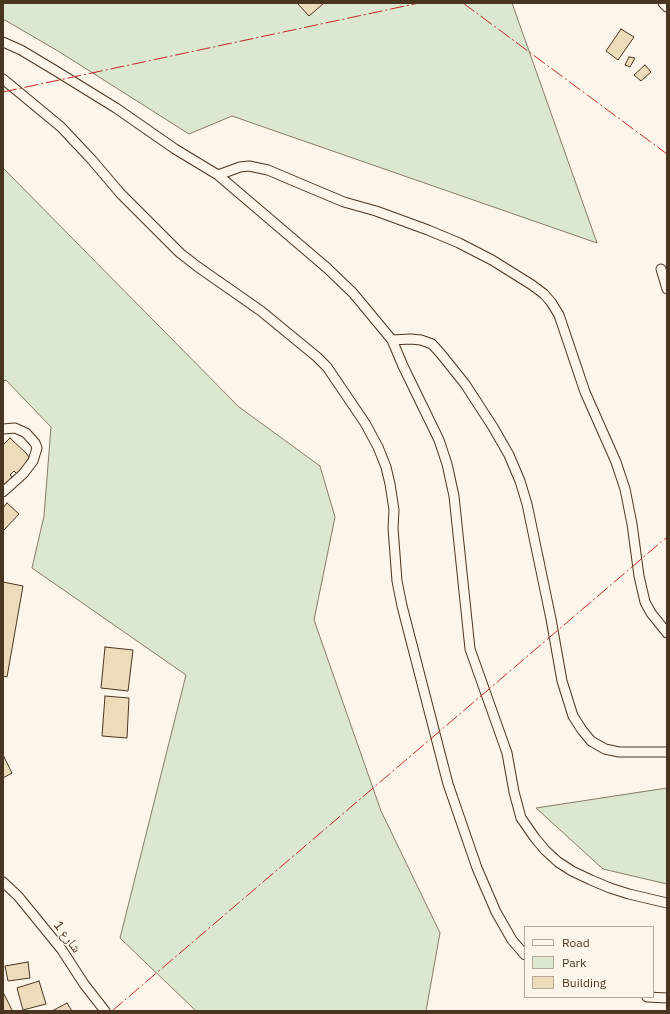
<!DOCTYPE html>
<meta charset="utf-8">
<style>
body{margin:0}
#map{position:relative;width:670px;height:1014px;overflow:hidden;background:#fbf6e9;font-family:"IBM Plex Sans",sans-serif}
canvas{display:block}
.frame{position:absolute;inset:0;border:4px solid #4a3520;pointer-events:none}
.legend{position:absolute;left:524px;top:926px;width:130px;height:72px;box-sizing:border-box;background:#fbf6e9;border:1px solid #b4a999;margin:0;padding:5px 7px;list-style:none;font-size:12px;color:#4a3520}
.legend li{display:flex;align-items:center;gap:8px;height:20px}
.legend b{width:20px;border:1px solid #b4a999}
</style>
<div id="map">
<canvas width="670" height="1014"></canvas>
<div class="frame"></div>
<ul class="legend">
<li><b style="height:5px;background:#fbf6e9"></b>Road</li>
<li><b style="height:11px;background:#dce7d0"></b>Park</li>
<li><b style="height:11px;background:#ecdcbc"></b>Building</li>
</ul>
</div>
<script>
const c = document.querySelector('canvas').getContext('2d');
c.lineJoin = 'round';
function paint(path, color) {
  c.fillStyle = color;
  c.fill(path, 'evenodd');
}
function toPath(rows) {
  const path = new Path2D();
  for (const r of rows) {
    path.moveTo(r[0], r[1]);
    for (let i = 2; i < r.length; i += 2) path.lineTo(r[i], r[i + 1]);
  }
  return path;
}
function trace(path, color, width, dash) {
  c.strokeStyle = color;
  c.lineWidth = width;
  c.lineCap = dash ? 'butt' : 'round';
  c.setLineDash(dash || []);
  c.stroke(path);
}
function drawText(font, color, halo, rows, align = 'center') {
  c.font = font + ' "IBM Plex Sans","Noto Naskh Arabic",sans-serif';
  c.lineWidth = 3;
  c.setLineDash([]);
  c.textBaseline = 'middle';
  c.strokeStyle = halo;
  c.fillStyle = color;
  for (const [text, x, y, turn = 0] of rows) {
    c.save();
    c.translate(x, y);
    c.rotate((+turn || 0) * Math.PI / 180);
    c.textAlign = isNaN(turn) ? turn : align;
    if (halo) c.strokeText(text, 0, 0);
    c.fillText(text, 0, 0);
    c.restore();
  }
}
const green = toPath([
 [3,3,512,3,597,243,232,116,189,134,58,51,3,19,3,3],
 [3,168,239,407,320,466,335,517,314,620,381,811,440,933,426,1011,196,1011,120,938,186,675,32,568,44,516,51,427,6,380,3,381,3,168],
 [667,788,667,884,603,869,536,808,667,788]
]);
const building = toPath([
 [299,3,324,3,309,16,298,4,299,3],
 [621,29,634,37,618,60,606,51,621,29],
 [629,57,635,58,630,67,625,65,629,57],
 [645,65,651,72,641,81,634,75,645,65],
 [10,438,26,453,29,457,26,463,17,474,14,471,10,475,12,477,3,486,3,445,10,438],
 [7,503,19,514,3,531,3,508,7,503],
 [3,582,23,586,7,677,3,676,3,582],
 [105,647,133,650,128,691,101,688,105,647],
 [105,696,129,698,127,738,102,736,105,696],
 [3,755,12,773,3,778,3,755],
 [28,962,30,978,8,981,5,966,28,962],
 [39,981,46,1004,23,1010,17,988,39,981],
 [3,992,12,1010,11,1011,3,1011,3,992],
 [67,1003,72,1011,52,1011,67,1003]
]);
const minor = toPath([
 [663,3,667,7],
 [3,42,21,50,56,71,116,108,175,149,218,175,327,268,353,293,392,340,411,339,421,340,432,344,441,354,465,384,493,427,509,455,520,481,527,504,551,619,562,681,573,716,582,730,591,741,605,749,619,752,667,752],
 [3,79,61,127,92,160,120,193,180,253,198,267,261,311,317,357,327,367,365,423,378,447,386,467,390,484,394,510,393,528,397,581,402,606,448,784,477,868,496,912,512,940,525,955],
 [218,175,240,167,249,166,268,170,301,184,344,202,376,211,428,230,459,243,492,260,532,285,544,294,551,302,559,315,585,392,616,462,625,489,632,524,639,576,645,602,651,613,667,633],
 [661,269,667,289],
 [392,340,403,366,439,440,447,464,454,496,470,649,507,753,514,792,521,818,535,838,545,850,558,862,572,871,591,880,610,888,629,894,667,903],
 [3,429,15,428,26,433,35,443,37,448,33,461,23,474,3,492],
 [3,882,18,896,62,950,84,984,105,1011],
 [647,997,667,998]
]);
const power = toPath([
 [463,3,667,154],
 [3,92,419,3],
 [112,1011,667,537]
]);
const streetNames = [
 ["شارع 1",67,937,53]
];
paint(green, '#dce7d0');
trace(green, '#887966', 1);
paint(building, '#ecdcbc');
trace(building, '#4a3520', 1);
trace(minor, '#4a3520', 11);
trace(minor, '#fbf6e9', 9);
trace(power, '#c62828', 1, [14, 3, 2, 3]);
drawText('13px', '#4a3520', '#fbf6e9', streetNames);
</script>
